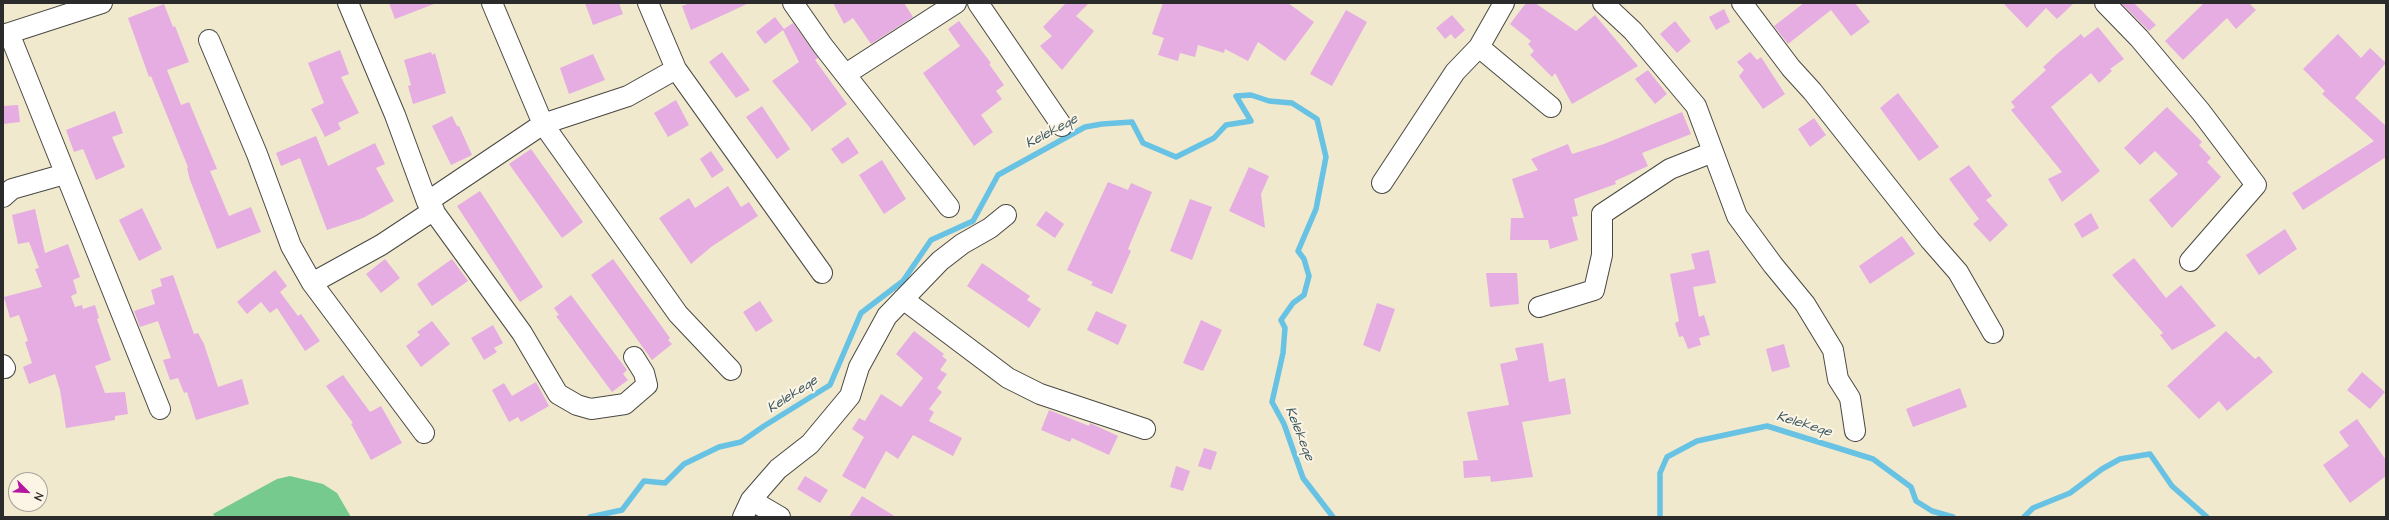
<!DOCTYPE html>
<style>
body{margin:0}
#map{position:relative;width:2389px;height:520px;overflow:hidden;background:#f0e9cd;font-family:"Architects Daughter",sans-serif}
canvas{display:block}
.frame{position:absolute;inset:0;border:4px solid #2b2b2b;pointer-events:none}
.north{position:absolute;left:8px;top:472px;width:40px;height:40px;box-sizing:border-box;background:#fcf5e5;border:1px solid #a8a49b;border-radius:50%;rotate:114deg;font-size:11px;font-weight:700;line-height:16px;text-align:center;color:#2b2b2b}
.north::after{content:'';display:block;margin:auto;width:14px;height:18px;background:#b5179e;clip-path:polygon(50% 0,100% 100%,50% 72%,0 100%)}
</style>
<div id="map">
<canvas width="2389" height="520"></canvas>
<div class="frame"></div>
<div class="north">N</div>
</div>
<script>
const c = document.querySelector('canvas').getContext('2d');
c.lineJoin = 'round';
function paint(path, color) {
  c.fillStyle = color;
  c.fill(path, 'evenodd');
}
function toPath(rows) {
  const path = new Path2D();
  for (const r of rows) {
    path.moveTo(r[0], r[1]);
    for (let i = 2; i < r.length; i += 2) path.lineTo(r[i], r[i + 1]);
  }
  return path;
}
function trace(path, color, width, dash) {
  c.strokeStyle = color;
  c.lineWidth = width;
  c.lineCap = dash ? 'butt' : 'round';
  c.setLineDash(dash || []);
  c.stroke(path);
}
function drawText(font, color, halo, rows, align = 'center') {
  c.font = font + ' "Architects Daughter",sans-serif';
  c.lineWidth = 4;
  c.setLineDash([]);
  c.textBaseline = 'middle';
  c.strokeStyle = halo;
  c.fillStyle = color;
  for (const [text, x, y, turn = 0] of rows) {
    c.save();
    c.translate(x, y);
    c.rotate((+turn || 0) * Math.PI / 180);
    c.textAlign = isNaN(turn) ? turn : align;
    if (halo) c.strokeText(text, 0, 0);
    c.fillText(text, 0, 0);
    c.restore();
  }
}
const green = toPath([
 [290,476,323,484,337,493,351,517,215,517,213,514,277,479]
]);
const stream = toPath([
 [590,517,622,510,644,481,665,483,684,464,719,447,741,442,764,426,830,385,861,313,903,281,931,240,973,221,998,175,1085,127,1102,124,1132,122,1143,143,1176,157,1214,138,1226,125,1251,121,1236,96,1251,95,1269,101,1292,103,1317,119,1326,157,1316,209,1298,251,1304,259,1309,276,1304,295,1293,303,1281,320,1285,328,1283,353,1272,402,1284,424,1303,478,1333,517],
 [1660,517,1660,473,1667,457,1697,441,1767,426,1873,459,1911,487,1916,501,1932,511,1953,517],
 [2024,517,2033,508,2070,493,2102,469,2120,459,2150,454,2172,486,2207,517]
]);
const building = toPath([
 [389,3,434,3,434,4,395,19],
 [585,3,619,3,623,14,593,25],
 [690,3,749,3,691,30,682,6],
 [833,3,904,3,913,17,871,44,853,18,844,24],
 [1066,3,1089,3,1076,16,1094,31,1062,70,1040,46,1052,36,1043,27],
 [1163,3,1288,3,1314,22,1285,61,1258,42,1248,61,1225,49,1224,53,1198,45,1195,57,1180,53,1178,61,1158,55,1164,38,1152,34],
 [1526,3,1535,3,1576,31,1595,15,1638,66,1572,104,1555,73,1552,77,1530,55,1534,51,1528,44,1531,41,1510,24],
 [1804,3,1855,3,1870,22,1851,36,1831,10,1788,44,1774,26],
 [2003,3,2074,3,2057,19,2046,8,2027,28],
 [2121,3,2134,3,2156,25,2149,31],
 [2204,3,2249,3,2256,10,2236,29,2227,18,2183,60,2165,41],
 [164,4,173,27,175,26,189,62,167,70,181,105,189,102,217,169,210,171,229,216,251,207,261,232,217,249,190,180,187,168,188,167,151,76,149,77,128,18],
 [1724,9,1730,22,1716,30,1709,17],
 [1346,10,1367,22,1332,86,1310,74],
 [1452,15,1465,30,1455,39,1451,34,1445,39,1436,28],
 [775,17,784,29,793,23,818,58,815,60,847,104,811,132,811,129,772,81,799,62,783,30,765,44,756,32],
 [959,21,991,63,989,64,1004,85,996,91,1002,99,981,115,993,132,974,146,923,73,960,46,948,29],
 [1675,21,1691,41,1677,53,1660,34],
 [2098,27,2124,59,2110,69,2112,71,2099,83,2091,73,2051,107,2100,171,2062,202,2048,179,2062,172,2011,110,2015,107,2011,102,2046,70,2043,67,2058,53,2081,34,2084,38],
 [2338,34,2361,58,2370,48,2386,63,2355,98,2386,126,2386,157,2303,210,2292,193,2374,141,2322,94,2325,91,2303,69],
 [340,50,349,74,341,77,359,113,338,123,341,129,325,137,311,109,324,103,308,63],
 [431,52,432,55,435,53,446,93,413,104,408,86,411,85,404,60],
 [722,52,750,90,736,98,709,62],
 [1750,52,1757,60,1761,57,1785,94,1763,109,1739,76,1744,70,1737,62],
 [593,54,605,80,569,94,560,68],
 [1648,70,1667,94,1655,104,1635,79],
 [1898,93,1939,147,1919,161,1880,108],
 [676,100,689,125,668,137,654,113],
 [18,105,20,122,3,124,3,106],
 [762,106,790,149,777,159,746,117],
 [2167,107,2202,142,2199,145,2211,158,2207,162,2221,177,2172,228,2149,200,2178,174,2155,151,2140,165,2124,148],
 [115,111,123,133,112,137,125,167,96,180,83,149,74,152,66,130],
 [1682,112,1691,134,1642,153,1648,166,1615,181,1616,184,1574,199,1578,216,1572,217,1578,240,1550,249,1548,240,1510,240,1511,218,1524,218,1512,179,1538,170,1531,159,1568,144,1572,154,1604,144],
 [452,116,457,126,459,126,472,155,451,165,432,126],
 [1814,118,1826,135,1810,147,1798,129],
 [316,136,328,166,375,143,385,164,376,168,394,201,363,218,327,230,300,158,281,166,276,153],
 [848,137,859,153,842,164,831,149],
 [531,149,583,222,562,238,509,164],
 [711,151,724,170,712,178,700,159],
 [882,160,906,199,884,214,859,175],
 [1969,165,1992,196,1986,200,2008,225,1990,242,1973,224,1979,219,1949,179],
 [1249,167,1269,176,1261,194,1265,228,1229,211],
 [1108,182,1128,190,1131,183,1152,192,1128,249,1131,251,1112,294,1091,285,1093,282,1067,270],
 [728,186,741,207,749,202,758,216,711,247,691,264,659,218,689,198,695,208],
 [480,191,543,287,520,302,457,206],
 [1190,199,1212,207,1192,260,1170,251],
 [142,208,162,249,139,261,119,220],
 [35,209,45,253,68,244,80,277,73,280,77,293,71,296,75,307,82,305,83,309,95,305,99,318,97,319,111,360,95,366,105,393,125,392,128,414,115,416,115,420,66,428,60,390,55,374,29,384,23,367,32,363,25,342,28,341,19,315,10,318,4,297,42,287,35,269,39,268,29,242,18,244,12,215],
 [1046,211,1064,224,1055,238,1036,225],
 [2091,213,2099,228,2082,238,2074,224],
 [2285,229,2297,249,2259,275,2246,255],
 [1902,236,1915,254,1870,284,1859,266],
 [1709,250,1716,283,1693,287,1699,317,1704,315,1710,335,1699,338,1701,345,1688,349,1683,336,1679,337,1675,323,1679,321,1670,274,1695,269,1691,254],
 [2134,258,2166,298,2181,285,2216,326,2172,350,2160,335,2163,333,2112,275],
 [385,259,400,278,381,293,366,274],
 [452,259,468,281,432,306,417,284],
 [613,259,670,338,668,340,672,344,652,360,591,275],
 [982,263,1030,296,1027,300,1041,309,1029,328,967,286],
 [275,270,287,286,280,292,298,316,301,314,320,341,305,351,277,308,270,313,261,302,247,314,237,302],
 [1486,273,1517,273,1519,304,1490,307],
 [173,275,194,334,198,333,204,344,218,387,242,379,249,404,196,420,187,392,184,393,178,378,170,380,163,360,171,358,158,321,140,327,134,311,155,304,151,290,162,286,160,279],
 [571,295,627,370,623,374,628,380,612,392,556,316,559,315,554,308],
 [760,301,773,321,756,332,743,312],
 [1377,303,1395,309,1380,352,1363,345],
 [1096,311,1127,325,1118,345,1087,330],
 [1201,320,1222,330,1203,371,1183,363],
 [432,321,450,344,421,367,406,346,420,335,417,332],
 [493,325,503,343,494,348,497,352,484,360,471,338],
 [914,331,944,354,942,356,947,360,940,370,947,374,937,388,942,392,929,409,934,412,929,421,962,438,953,456,913,435,898,459,886,451,865,489,842,476,864,437,852,429,859,418,865,421,881,394,901,407,923,378,896,354],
 [2226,331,2255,359,2259,356,2273,372,2227,411,2219,401,2199,419,2167,386],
 [1543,343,1549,382,1565,378,1571,414,1522,422,1533,477,1491,482,1490,476,1464,478,1463,461,1478,460,1467,412,1509,405,1500,364,1518,360,1515,348],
 [1784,344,1790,367,1772,372,1766,349],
 [2362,372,2385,392,2370,409,2347,390],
 [343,375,370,412,381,406,402,443,371,460,351,424,353,423,326,386],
 [536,382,549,406,521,422,518,417,509,422,492,390,504,383,512,396],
 [1960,388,1967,407,1913,427,1906,409],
 [1049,410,1089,426,1090,423,1118,436,1109,455,1072,438,1070,442,1041,430],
 [2357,419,2386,460,2386,476,2350,503,2323,465,2349,446,2339,432],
 [1204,448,1217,452,1211,470,1198,466],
 [1176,466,1190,471,1183,491,1170,487],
 [805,476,828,490,820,503,797,489],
 [862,496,896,517,849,517]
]);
const minor = toPath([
 [348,3,395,115,427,202,522,333,558,394,577,405,591,409,625,404,647,385,644,373,634,357],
 [492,3,543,124,678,314,731,370],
 [648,3,676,69,822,273],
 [793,3,823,46,949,207],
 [978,3,1062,126],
 [1603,3,1633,31,1696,106,1737,216,1773,265,1805,304,1833,350,1838,379,1850,398,1855,431],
 [1742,3,1791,68,1812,91,1930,240,1958,272,1993,333],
 [2105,3,2139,38,2201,112,2256,185,2190,261],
 [9,33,160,409],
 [3,35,102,3],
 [209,40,257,154,291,246,312,283,424,433],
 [1479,47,1551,107],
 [846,74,956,3],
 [1382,183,1455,72,1479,47,1504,3],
 [3,197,12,189,65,174],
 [427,202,543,124,628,96,676,69],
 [312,283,381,245,434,210],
 [903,299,1008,378,1040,394,1145,429],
 [1539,307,1594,290,1602,255,1602,214,1670,169,1713,152],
 [3,365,5,368],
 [751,500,780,517],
 [743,517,751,500,778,469,810,444,850,396,859,367,887,316,940,261,962,244,990,228,1006,215]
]);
const waterNames = [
 ["Kelekeqe",1052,132,-28],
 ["Kelekeqe",793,395,-33],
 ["Kelekeqe",1804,425,17],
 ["Kelekeqe",1299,434,68]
];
paint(green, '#77ca8d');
trace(stream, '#67c2e4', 5.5);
paint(building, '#e5ade2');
trace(minor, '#494843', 22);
trace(minor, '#fff', 20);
drawText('italic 14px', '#3d5862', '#fcf5e5', waterNames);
</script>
